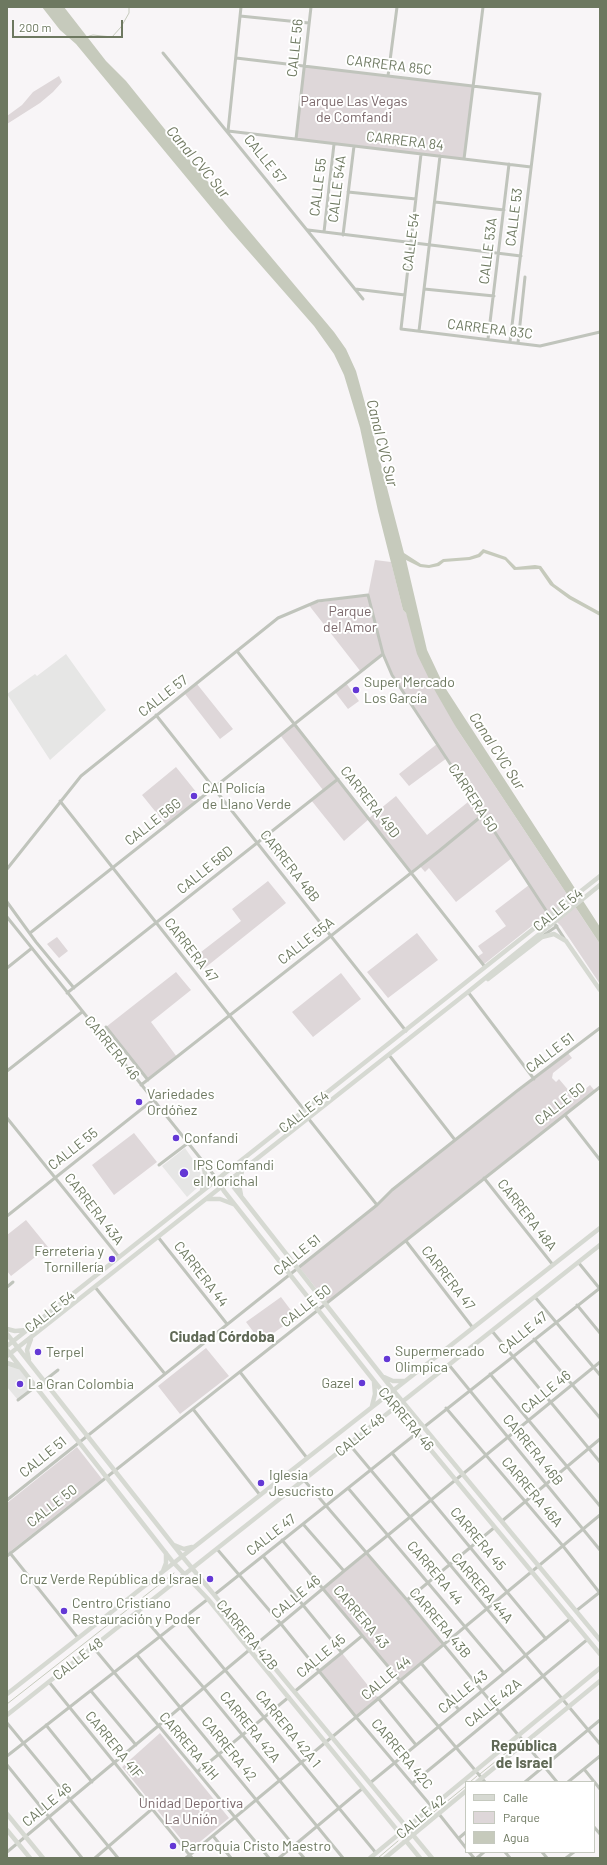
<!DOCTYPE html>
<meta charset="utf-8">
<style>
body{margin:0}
#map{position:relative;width:607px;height:1865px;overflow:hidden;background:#f8f5f7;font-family:Barlow,sans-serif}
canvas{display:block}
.frame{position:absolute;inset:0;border:8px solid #6d7860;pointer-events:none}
.legend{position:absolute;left:465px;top:1781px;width:130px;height:72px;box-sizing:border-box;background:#fff;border:1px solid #c5c9bf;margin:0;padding:5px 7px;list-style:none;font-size:12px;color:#6d7860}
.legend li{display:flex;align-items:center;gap:8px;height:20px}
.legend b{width:20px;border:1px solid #c5c9bf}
.scale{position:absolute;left:12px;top:20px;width:111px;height:18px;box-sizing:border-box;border:2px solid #6d7860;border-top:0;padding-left:5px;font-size:12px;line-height:14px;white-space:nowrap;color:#6d7860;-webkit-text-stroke:3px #fff;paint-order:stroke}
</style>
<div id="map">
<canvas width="607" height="1865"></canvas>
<div class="frame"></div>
<ul class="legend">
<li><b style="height:5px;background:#d6d9d2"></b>Calle</li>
<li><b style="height:11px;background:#ded7d9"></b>Parque</li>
<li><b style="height:11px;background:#c6cabc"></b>Agua</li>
</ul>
<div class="scale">200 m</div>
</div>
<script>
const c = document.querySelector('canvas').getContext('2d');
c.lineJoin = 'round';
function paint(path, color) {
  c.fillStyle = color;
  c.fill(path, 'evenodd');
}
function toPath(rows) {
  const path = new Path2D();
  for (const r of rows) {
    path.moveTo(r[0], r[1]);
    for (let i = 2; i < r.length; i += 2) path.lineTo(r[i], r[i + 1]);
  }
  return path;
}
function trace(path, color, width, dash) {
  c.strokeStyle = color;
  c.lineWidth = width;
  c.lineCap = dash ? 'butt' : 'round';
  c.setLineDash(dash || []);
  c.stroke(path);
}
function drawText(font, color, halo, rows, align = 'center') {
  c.font = font + ' Barlow,sans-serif';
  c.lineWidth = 4;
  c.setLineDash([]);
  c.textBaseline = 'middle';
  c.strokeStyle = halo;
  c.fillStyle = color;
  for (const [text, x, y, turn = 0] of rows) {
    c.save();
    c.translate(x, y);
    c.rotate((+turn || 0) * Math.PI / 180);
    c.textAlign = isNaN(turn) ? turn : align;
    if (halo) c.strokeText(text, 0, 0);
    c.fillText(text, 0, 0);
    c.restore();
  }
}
const built = toPath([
 [66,654,106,710,50,760,7,694,35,674,37,676],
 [185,1148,199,1168,201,1175,198,1187,187,1197,162,1166],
 [7,1363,17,1366,35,1387,18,1400,7,1387]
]);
const green = toPath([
 [304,66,473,86,464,159,296,139],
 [59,76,62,82,53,92,40,103,7,124,7,116,22,105,33,92],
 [375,560,391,562,403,610,406,613,457,729,600,944,600,984,561,926,548,913,483,965,477,957,483,953,478,946,506,926,495,911,529,885,512,858,456,902,429,868,425,872,419,865,410,872,369,819,344,841,311,800,323,790,280,735,294,724,369,818,396,796,427,835,473,798,447,758,409,786,399,774,437,744,400,688,383,655,361,672,308,604,368,595],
 [346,683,359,701,348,709,335,692],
 [197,684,233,729,220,739,185,694],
 [176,767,201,798,167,826,142,795],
 [268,881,286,903,201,971,192,959,241,921,232,909],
 [417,933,438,960,388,998,367,972],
 [57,937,68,951,59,958,47,944],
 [176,972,191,990,151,1022,177,1057,148,1080,106,1027],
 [341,973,361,999,313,1037,292,1012],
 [568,1053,572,1058,553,1073,552,1078,556,1082,559,1079,575,1098,590,1085,595,1091,328,1303,299,1267,377,1205,392,1190],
 [134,1133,157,1162,114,1195,92,1165],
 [26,1220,48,1247,11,1276,7,1271,7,1235],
 [281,1297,296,1317,261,1342,246,1322],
 [206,1348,229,1376,180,1414,158,1386],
 [77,1447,102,1479,7,1554,7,1503],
 [367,1554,443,1645,400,1681,323,1589],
 [342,1653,378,1698,356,1717,319,1672],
 [160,1733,229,1818,190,1850,122,1767]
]);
const water = toPath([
 [42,7,64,7,106,61,126,81,188,158,334,332,346,349,356,371,366,407,404,553,421,564,429,565,437,563,443,559,469,557,478,554,483,549,506,557,516,567,535,565,541,566,554,584,571,596,600,612,600,616,569,599,550,585,539,569,514,570,505,560,484,553,480,557,470,560,444,562,439,566,429,568,420,567,406,560,427,650,444,686,600,927,600,944,457,729,434,689,417,654,406,613,403,610,378,511,360,428,344,375,334,354,314,326,229,229,76,44,60,30]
]);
const stream = toPath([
 [89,36,93,35,112,37,121,27,129,13,129,7],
 [7,1704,174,1573],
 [480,1774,517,1744],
 [470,1782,477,1776],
 [414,1828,466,1786],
 [378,1858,398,1841]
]);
const street = toPath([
 [240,16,309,23],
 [163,53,363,299],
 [236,58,540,94,510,342],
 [388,76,397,7],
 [228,131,531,167],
 [228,131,241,7],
 [296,139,311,7],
 [421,154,401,329,540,346,600,332],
 [464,159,483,7],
 [348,192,416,199],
 [435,202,504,210],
 [308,230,521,256],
 [324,232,334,144],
 [343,235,354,146],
 [355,289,405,295],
 [424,289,494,296],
 [419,331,440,156],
 [488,339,509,164],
 [518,343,525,277],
 [237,651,485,967],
 [156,715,406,1031],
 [60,801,305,1111],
 [7,869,81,776,278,618,318,601,368,595,383,654,392,675,566,941],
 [7,902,36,942,74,988],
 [7,917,217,1179],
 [30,933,383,654],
 [544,935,557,926],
 [7,968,32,948],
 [468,992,534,1079],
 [67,993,338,779],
 [106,1027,148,1080],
 [389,1055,455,1140],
 [7,1071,82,1012],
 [141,1085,439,851,484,814],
 [565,1115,600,1160],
 [7,1118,119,1257],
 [308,1118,377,1205],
 [159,1165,188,1143],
 [484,1178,553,1265],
 [7,1216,153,1100],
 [158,1237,227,1324],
 [406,1241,473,1328],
 [578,1262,600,1289],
 [7,1287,13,1282],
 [95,1287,165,1374],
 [535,1297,600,1375],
 [577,1305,600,1333],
 [492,1331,600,1462],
 [534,1339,600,1418],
 [449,1365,600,1550],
 [240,1372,307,1458],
 [490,1374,600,1506],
 [44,1381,58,1370],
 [18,1400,35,1387],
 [446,1408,563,1546,599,1592],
 [193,1409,260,1495],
 [424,1427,600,1288],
 [349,1444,600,1744],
 [392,1453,546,1639],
 [304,1480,407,1600,557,1782],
 [348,1488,504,1673],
 [7,1500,377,1205,392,1190,517,1091,600,1028],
 [502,1521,600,1439],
 [303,1524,344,1571],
 [282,1540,485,1782],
 [217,1549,281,1624,356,1717,432,1807],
 [10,1553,78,1638],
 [7,1556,600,1087],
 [263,1556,342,1653],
 [214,1595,417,1433],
 [407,1600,495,1527],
 [576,1611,600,1592],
 [139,1612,204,1688,343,1858],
 [183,1619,376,1853],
 [93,1647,269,1858],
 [137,1655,304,1858],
 [421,1663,459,1710],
 [49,1682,192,1858],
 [91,1691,136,1745],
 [294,1692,362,1636],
 [378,1698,416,1745],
 [7,1723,118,1858],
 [46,1725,92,1782],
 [7,1756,208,1599],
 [7,1765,82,1858],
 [584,1769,600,1789],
 [197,1772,289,1697],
 [525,1782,600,1720],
 [568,1782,600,1756],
 [370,1783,571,1618],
 [413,1783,588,1639],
 [439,1814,466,1848],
 [594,1827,600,1834],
 [213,1836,231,1858],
 [459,1838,466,1832],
 [7,1852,344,1571,600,1362],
 [469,1852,474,1858],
 [505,1852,510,1858],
 [542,1852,547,1858],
 [95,1858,152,1809],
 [186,1858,600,1515],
 [279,1858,363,1788],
 [477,1858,484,1852],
 [566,1858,574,1852]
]);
const secondary = toPath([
 [488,979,542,937,554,934,566,941,600,990],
 [217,1179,224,1191,386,1396,600,1654],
 [217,1179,229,1181,393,1390,600,1640],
 [202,1190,206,1179,203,1163],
 [241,1195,239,1185,242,1171],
 [206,1199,220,1199,233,1204],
 [7,1329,15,1331,26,1330],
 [7,1334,182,1556,432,1858],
 [7,1346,600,876],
 [7,1350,172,1561,208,1599,420,1858],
 [7,1356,468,992,600,885],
 [29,1360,27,1350,31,1339],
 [7,1363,19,1367],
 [384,1377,393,1381,404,1381],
 [372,1406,375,1394,374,1382],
 [174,1545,184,1549,192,1547],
 [163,1571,166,1563,166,1553],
 [7,1694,600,1228],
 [7,1715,600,1245],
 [477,1782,600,1681],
 [7,1814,43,1858],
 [7,1830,30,1858],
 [370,1858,600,1668],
 [385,1858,466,1791]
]);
const markers = [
 [356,690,4,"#6438d5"],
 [194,796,4,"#6438d5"],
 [139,1102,4,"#6438d5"],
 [176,1138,4,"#6438d5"],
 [184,1173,5,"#6438d5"],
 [112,1259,4,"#6438d5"],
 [38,1352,4,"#6438d5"],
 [387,1359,4,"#6438d5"],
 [362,1383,4,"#6438d5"],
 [20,1384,4,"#6438d5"],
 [261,1483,4,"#6438d5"],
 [210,1579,4,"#6438d5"],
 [64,1611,4,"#6438d5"],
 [173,1846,4,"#6438d5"]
];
const streetNames = [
 ["CALLE 56",295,48,-84],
 ["CARRERA 85C",389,65,7],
 ["CARRERA 84",405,141,7],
 ["CALLE 57",265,159,51],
 ["CALLE 55",318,187,-83],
 ["CALLE 54A",337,189,-83],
 ["CALLE 53",514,217,-83],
 ["CALLE 54",411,242,-83],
 ["CALLE 53A",488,251,-83],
 ["CARRERA 83C",490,329,7],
 ["CALLE 57",163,696,-38],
 ["CARRERA 50",473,798,57],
 ["CARRERA 49D",370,802,52],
 ["CALLE 56G",153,822,-38],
 ["CARRERA 48B",290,866,52],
 ["CALLE 56D",205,870,-39],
 ["CALLE 54",558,910,-39],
 ["CALLE 55A",306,941,-38],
 ["CARRERA 47",191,950,52],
 ["CARRERA 46",112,1048,51],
 ["CALLE 51",550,1053,-37],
 ["CALLE 50",560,1104,-38],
 ["CALLE 54",304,1112,-38],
 ["CALLE 55",73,1149,-38],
 ["CARRERA 43A",94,1209,52],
 ["CARRERA 48A",527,1215,52],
 ["CALLE 51",297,1255,-39],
 ["CARRERA 44",201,1274,52],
 ["CARRERA 47",448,1278,52],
 ["CALLE 50",306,1306,-38],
 ["CALLE 54",50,1312,-38],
 ["CALLE 47",523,1333,-39],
 ["CALLE 46",546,1392,-39],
 ["CARRERA 46",406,1419,50],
 ["CALLE 48",360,1435,-39],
 ["CARRERA 46B",533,1450,51],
 ["CALLE 51",43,1457,-39],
 ["CARRERA 46A",532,1492,50],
 ["CALLE 50",52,1506,-38],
 ["CALLE 47",271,1535,-38],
 ["CARRERA 45",478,1539,50],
 ["CARRERA 44",435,1573,50],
 ["CARRERA 44A",482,1588,50],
 ["CALLE 46",296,1597,-40],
 ["CARRERA 43",361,1617,50],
 ["CARRERA 43B",440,1623,50],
 ["CARRERA 42B",247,1635,50],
 ["CALLE 45",321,1656,-40],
 ["CALLE 48",78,1659,-38],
 ["CALLE 44",386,1678,-40],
 ["CALLE 43",463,1692,-39],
 ["CALLE 42A",493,1703,-39],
 ["CARRERA 42A",250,1727,51],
 ["CARRERA 42A 1",288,1729,51],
 ["CARRERA 41F",114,1745,51],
 ["CARRERA 41H",189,1746,50],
 ["CARRERA 42",229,1749,51],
 ["CARRERA 42C",402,1754,50],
 ["CALLE 46",47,1805,-40],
 ["CALLE 42",421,1817,-40]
];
const parkNames = [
 ["Parque Las Vegas",354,101],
 ["de Comfandi",354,117],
 ["Parque",350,611],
 ["del Amor",350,627],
 ["Unidad Deportiva",191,1803],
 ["La Unión",191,1819]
];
const poiNames = [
 ["Super Mercado",364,682],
 ["Los García",364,698],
 ["CAI Policía",202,788],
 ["de Llano Verde",202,804],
 ["Variedades",147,1094],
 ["Ordóñez",147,1110],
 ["Confandi",184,1138],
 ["IPS Comfandi",193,1165],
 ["el Morichal",193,1181],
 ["Ferreteria y",104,1251,"right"],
 ["Tornillería",104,1267,"right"],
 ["Supermercado",395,1351],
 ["Olimpica",395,1367],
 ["Terpel",46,1352],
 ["Gazel",354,1383,"right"],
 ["La Gran Colombia",28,1384],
 ["Iglesia",269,1475],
 ["Jesucristo",269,1491],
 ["Cruz Verde República de Israel",202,1579,"right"],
 ["Centro Cristiano",72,1603],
 ["Restauración y Poder",72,1619],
 ["Parroquia Cristo Maestro",181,1846]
];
const waterNames = [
 ["Canal CVC Sur",198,162,50],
 ["Canal CVC Sur",382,443,76],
 ["Canal CVC Sur",497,751,57]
];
const neighbourhoodNames = [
 ["Ciudad Córdoba",222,1337],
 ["República",524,1746],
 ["de Israel",524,1763]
];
paint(built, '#e6e6e5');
paint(green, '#ded7d9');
paint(water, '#c6cabc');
trace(stream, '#c6cabc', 1);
trace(street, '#c0c4bc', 3);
trace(secondary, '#d6d9d2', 4.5);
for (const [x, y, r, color] of markers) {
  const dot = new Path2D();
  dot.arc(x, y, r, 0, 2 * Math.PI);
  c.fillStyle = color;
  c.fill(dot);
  trace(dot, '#fff', 1.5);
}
drawText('14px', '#6d7860', '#fff', streetNames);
drawText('14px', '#7b686b', '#fff', parkNames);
drawText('14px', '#6d7860', '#fff', poiNames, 'left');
drawText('italic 15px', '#707860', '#fff', waterNames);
drawText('bold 15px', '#606956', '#fff', neighbourhoodNames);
</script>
